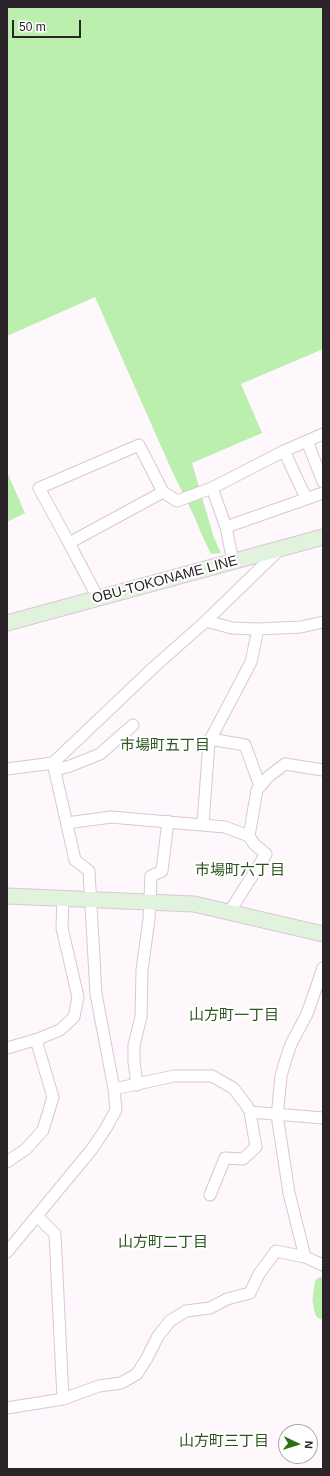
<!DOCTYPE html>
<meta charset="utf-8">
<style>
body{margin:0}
#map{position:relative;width:330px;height:1476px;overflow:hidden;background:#fef7fc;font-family:Arial,sans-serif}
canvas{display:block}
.frame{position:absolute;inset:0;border:8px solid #2b2529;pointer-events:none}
.north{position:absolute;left:278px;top:1424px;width:40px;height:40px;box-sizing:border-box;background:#fff;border:1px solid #aaa8a9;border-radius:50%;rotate:94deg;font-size:11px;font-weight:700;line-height:16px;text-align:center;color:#2b2529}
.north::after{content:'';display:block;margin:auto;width:14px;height:18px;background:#2c7110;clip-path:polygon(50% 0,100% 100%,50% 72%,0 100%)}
.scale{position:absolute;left:12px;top:20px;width:69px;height:18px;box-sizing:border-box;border:2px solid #2b2529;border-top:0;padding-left:5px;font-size:12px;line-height:14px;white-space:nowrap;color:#2b2529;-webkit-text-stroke:3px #fff;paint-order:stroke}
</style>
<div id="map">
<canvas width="330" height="1476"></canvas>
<div class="frame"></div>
<div class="north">N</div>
<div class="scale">50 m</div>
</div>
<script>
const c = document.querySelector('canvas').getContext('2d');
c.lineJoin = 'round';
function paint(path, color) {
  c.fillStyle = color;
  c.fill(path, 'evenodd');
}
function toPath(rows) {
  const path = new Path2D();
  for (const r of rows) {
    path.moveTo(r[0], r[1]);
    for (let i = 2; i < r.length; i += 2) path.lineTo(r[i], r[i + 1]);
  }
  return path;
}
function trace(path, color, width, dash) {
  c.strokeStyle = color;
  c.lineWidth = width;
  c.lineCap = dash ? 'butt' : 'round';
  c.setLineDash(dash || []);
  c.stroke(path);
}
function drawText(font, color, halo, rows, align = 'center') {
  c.font = font + ' Arial,"Noto Sans JP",sans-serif';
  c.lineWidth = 4;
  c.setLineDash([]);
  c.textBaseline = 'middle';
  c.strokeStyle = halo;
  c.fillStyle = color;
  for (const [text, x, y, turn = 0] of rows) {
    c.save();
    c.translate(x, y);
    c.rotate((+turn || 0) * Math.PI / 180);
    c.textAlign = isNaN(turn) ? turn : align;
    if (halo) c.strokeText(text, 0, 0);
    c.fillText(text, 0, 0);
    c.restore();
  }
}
const water = toPath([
 [7,7,323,7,323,349,241,384,262,433,192,463,214,538,221,553,211,554,201,533,194,516,172,471,95,297,7,336],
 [7,472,25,513,7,522]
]);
const river = toPath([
 [323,1285,321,1300,323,1311]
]);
const street = toPath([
 [307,441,323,482],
 [284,451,306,498],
 [212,488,226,527,233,562],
 [226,527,323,493],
 [69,543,39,488,139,445,163,492],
 [98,598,69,543,163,492,177,501,212,488,284,451,323,434],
 [206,621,232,628,258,629,301,627,323,622],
 [210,739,245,745,260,786],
 [7,769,53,763,154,667,206,621,280,549],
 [55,770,70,766,100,754,133,725],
 [67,823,111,817,225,827,249,836],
 [203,824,209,742,251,662,258,629],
 [230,911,266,854,254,844,249,836,257,790,268,777,285,764,323,770],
 [7,1048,38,1039,60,1030,74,1017,78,997,62,928,63,898],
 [137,1085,134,1062,134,1045,141,1017,142,970,149,919,151,876,162,871,168,821],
 [114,1089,174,1076,212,1076,233,1088,247,1106,250,1112,256,1147,243,1159,225,1158,210,1195],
 [250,1112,323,1118],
 [7,1162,26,1149,43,1130,53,1097,36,1040],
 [37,1216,55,1234,63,1399],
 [7,1252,92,1149,106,1128,116,1110,114,1089,96,994,89,871,75,860,53,763],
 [305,1257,289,1193,277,1115,278,1107,281,1076,285,1062,291,1044,307,1014,323,968],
 [7,1408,63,1399,99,1386,121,1383,137,1374,147,1358,158,1336,170,1321,186,1311,210,1308,227,1299,250,1293,259,1274,276,1251,305,1257,323,1265]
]);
const secondary = toPath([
 [7,623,323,537],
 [7,896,194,904,323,934]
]);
const streetNames = [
 ["OBU-TOKONAME LINE",165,580,-15]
];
const neighbourhoodNames = [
 ["市場町五丁目",165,746],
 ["市場町六丁目",240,871],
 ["山方町一丁目",234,1016],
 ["山方町二丁目",163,1243],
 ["山方町三丁目",224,1442]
];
paint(water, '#bbefad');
trace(river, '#bbefad', 17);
trace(street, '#d8c8d3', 13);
trace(secondary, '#d8c8d3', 17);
trace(street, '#fff', 11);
trace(secondary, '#e2f3dd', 15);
drawText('14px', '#2b2529', '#fff', streetNames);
drawText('15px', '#2a561d', '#fff', neighbourhoodNames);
</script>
